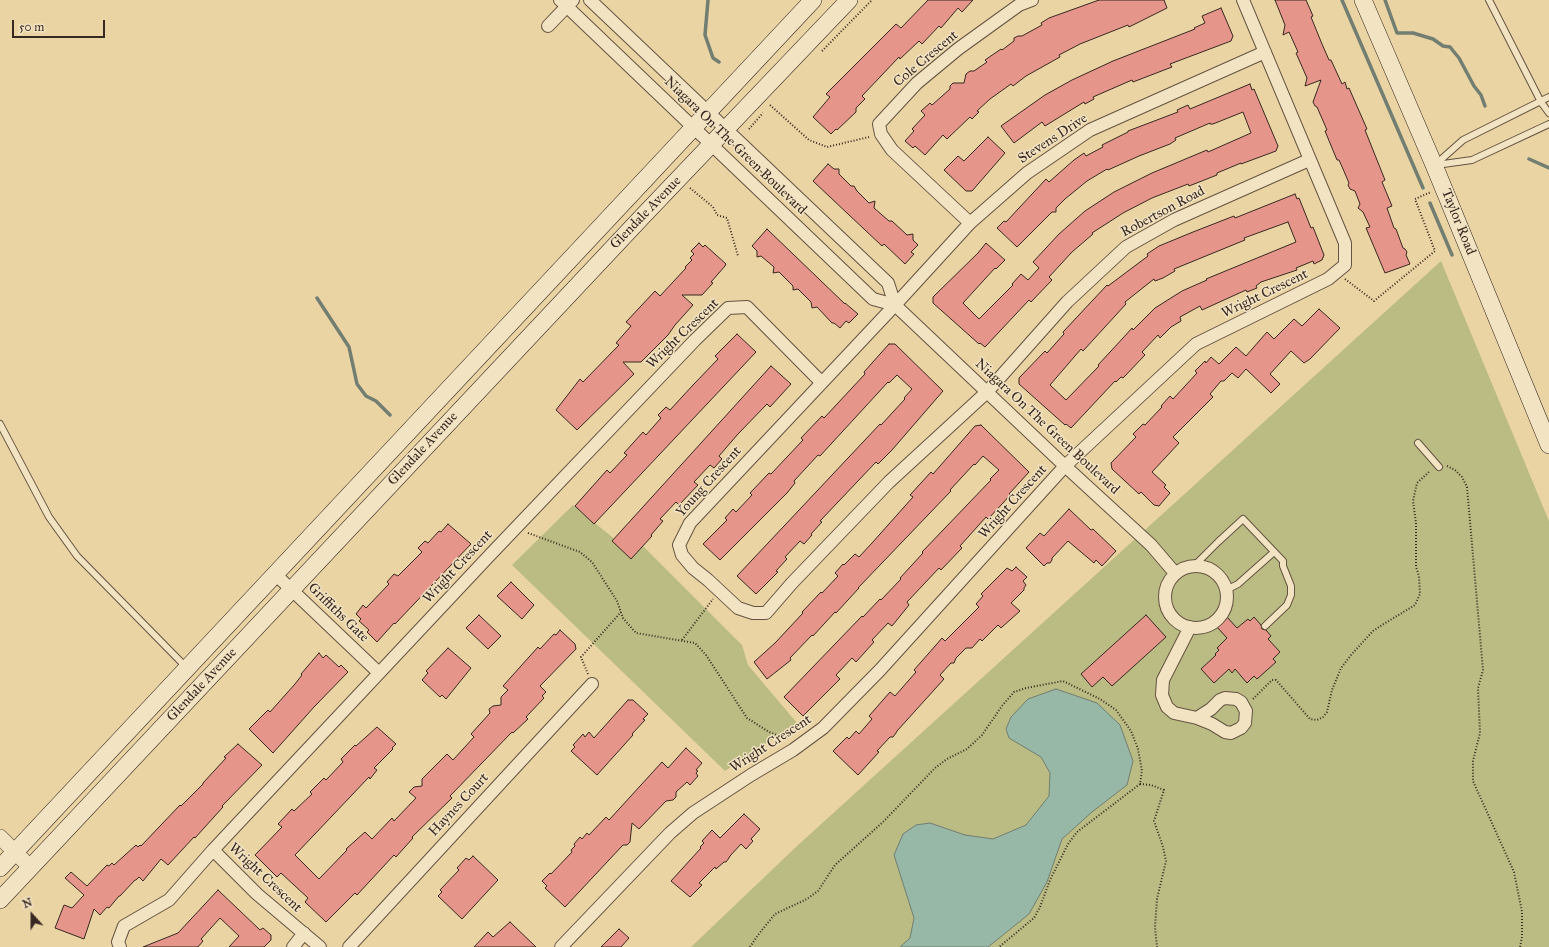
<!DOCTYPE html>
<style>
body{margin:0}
#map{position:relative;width:1549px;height:947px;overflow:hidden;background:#ebd4a3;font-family:"IM FELL Great Primer",serif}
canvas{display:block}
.north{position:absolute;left:12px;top:895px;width:40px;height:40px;-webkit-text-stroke:3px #f2e3c3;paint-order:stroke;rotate:339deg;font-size:11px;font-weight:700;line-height:16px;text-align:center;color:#372821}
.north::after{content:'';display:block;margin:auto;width:14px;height:18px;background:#372821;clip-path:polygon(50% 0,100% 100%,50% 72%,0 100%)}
.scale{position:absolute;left:12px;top:20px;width:93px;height:18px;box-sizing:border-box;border:2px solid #372821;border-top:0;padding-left:5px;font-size:12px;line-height:14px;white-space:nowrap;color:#372821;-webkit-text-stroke:3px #f2e3c3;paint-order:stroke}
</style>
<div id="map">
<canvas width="1549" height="947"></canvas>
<div class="north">N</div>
<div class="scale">50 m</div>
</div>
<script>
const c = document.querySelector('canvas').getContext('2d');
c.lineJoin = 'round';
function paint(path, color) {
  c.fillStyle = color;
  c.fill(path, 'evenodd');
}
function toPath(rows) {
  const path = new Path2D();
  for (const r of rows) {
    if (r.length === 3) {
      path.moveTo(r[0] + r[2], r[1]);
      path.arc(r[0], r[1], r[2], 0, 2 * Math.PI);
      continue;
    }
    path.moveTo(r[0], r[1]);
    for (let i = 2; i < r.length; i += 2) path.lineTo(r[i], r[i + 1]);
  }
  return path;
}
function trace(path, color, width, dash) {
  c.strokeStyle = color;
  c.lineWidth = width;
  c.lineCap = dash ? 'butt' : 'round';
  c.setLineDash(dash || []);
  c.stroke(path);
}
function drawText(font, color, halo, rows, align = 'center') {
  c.font = font + ' "IM FELL Great Primer",serif';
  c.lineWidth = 3;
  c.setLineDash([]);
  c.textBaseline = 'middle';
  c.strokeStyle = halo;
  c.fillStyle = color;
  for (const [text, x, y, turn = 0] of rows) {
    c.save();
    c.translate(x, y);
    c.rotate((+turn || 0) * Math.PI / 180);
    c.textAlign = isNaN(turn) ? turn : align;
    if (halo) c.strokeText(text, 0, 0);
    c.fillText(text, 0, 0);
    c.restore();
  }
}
const green = toPath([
 [1441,261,1549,521,1549,947,691,947,797,846],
 [573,505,628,550,643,546,742,645,748,665,797,723,725,771,512,565]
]);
const water = toPath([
 [1056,689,1097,703,1120,725,1133,761,1127,785,1092,812,1062,839,1047,882,1029,914,988,947,900,947,910,938,914,918,894,855,903,834,916,825,930,823,965,835,993,839,1026,825,1049,796,1050,773,1041,757,1009,738,1006,729,1011,717,1028,699,1056,689]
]);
const stream = toPath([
 [708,0,705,35,713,58,719,62],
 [1342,0,1423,188],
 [1385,0,1397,33,1413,33,1433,39,1443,46,1450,47,1459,58,1474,86,1481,95,1485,106],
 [1529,159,1549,168],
 [1430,203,1452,255],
 [317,298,349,347,357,384,366,396,376,401,390,415]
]);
const building = toPath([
 [928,0,973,0,962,12,958,8,941,28,939,26,922,44,919,41,900,59,899,57,862,96,865,99,856,108,856,112,837,130,836,129,831,134,813,117,830,97,826,94,896,24,901,28,928,0],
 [1099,0,1164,0,1167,8,1129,27,1128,25,1080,44,1059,55,1060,57,1026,76,1013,86,1011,84,990,99,977,111,979,112,972,119,970,117,948,138,947,139,943,135,925,155,915,146,913,148,905,141,914,131,912,129,925,115,921,111,930,103,932,105,950,89,950,86,953,83,964,83,966,74,970,71,974,71,987,62,985,60,1001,49,1002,50,1014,41,1014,38,1018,36,1022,36,1042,25,1041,23,1049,18,1099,0],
 [1275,0,1306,0,1313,16,1311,17,1322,44,1329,60,1331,60,1342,84,1345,82,1347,89,1349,88,1367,129,1365,130,1385,180,1382,182,1392,206,1387,208,1394,228,1396,229,1403,248,1405,249,1407,252,1406,255,1410,264,1385,273,1366,228,1370,227,1363,212,1358,208,1360,204,1355,191,1350,189,1348,185,1349,183,1343,169,1339,160,1337,160,1325,131,1327,130,1317,107,1315,106,1313,102,1321,80,1305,86,1307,78,1296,53,1298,52,1289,32,1283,35,1285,25,1275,0],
 [1221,8,1233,36,1231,41,1170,64,1172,67,1133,82,1132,80,1093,97,1094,99,1085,104,1084,102,1045,126,1042,122,1014,143,1001,126,1045,95,1072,80,1113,61,1195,29,1194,28,1205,23,1202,16,1221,8],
 [1250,84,1252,90,1254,89,1278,146,1276,151,1241,164,1241,163,1217,173,1217,175,1189,186,1188,184,1152,198,1123,213,1106,224,1092,233,1093,234,1072,252,1049,277,1052,280,1031,302,1029,300,985,347,980,343,979,344,933,303,933,297,978,253,986,243,1005,260,996,269,995,268,963,303,979,319,1013,285,1012,284,1021,274,1028,280,1039,268,1033,262,1059,234,1085,211,1114,192,1152,173,1207,150,1208,152,1251,133,1243,112,1213,124,1210,124,1210,123,1175,138,1176,140,1170,144,1139,156,1108,170,1107,169,1087,181,1065,199,1056,208,1056,212,1052,212,1017,247,997,228,1004,221,1006,222,1046,179,1049,182,1074,160,1084,153,1086,156,1103,147,1102,145,1128,132,1128,131,1178,112,1177,110,1188,105,1190,109,1250,84],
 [988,137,1005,153,972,191,966,191,944,170,958,156,964,161,988,137],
 [828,164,834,169,839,169,839,174,851,186,854,186,857,191,869,203,875,201,874,208,889,221,892,221,907,235,913,234,913,240,918,245,911,252,914,254,905,264,884,244,882,246,813,181,828,164],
 [1295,194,1297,199,1299,198,1311,228,1313,227,1324,255,1322,260,1314,264,1313,261,1296,268,1297,270,1261,282,1256,286,1257,288,1247,292,1246,290,1202,310,1200,306,1180,317,1181,321,1171,327,1160,338,1158,335,1142,352,1145,355,1123,378,1121,377,1116,382,1115,381,1071,428,1066,424,1065,425,1019,384,1019,378,1045,351,1047,353,1064,334,1063,332,1107,285,1108,286,1148,256,1147,254,1159,246,1193,232,1234,216,1235,218,1295,194],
 [1288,222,1296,242,1206,279,1207,280,1182,291,1155,308,1133,330,1132,328,1123,338,1098,365,1099,366,1066,400,1050,385,1081,349,1083,351,1126,304,1125,302,1154,279,1155,281,1163,278,1175,271,1174,269,1245,240,1244,238,1288,222],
 [767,229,845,304,845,303,858,314,849,323,846,321,840,328,834,323,832,323,817,307,812,308,811,302,798,289,793,290,793,286,779,272,773,273,774,267,761,256,757,257,757,251,752,246,767,229],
 [699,243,703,247,705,245,726,264,725,266,711,282,713,283,702,295,682,295,693,305,675,325,668,335,641,362,623,362,634,374,577,430,556,410,580,379,583,382,619,345,616,343,631,326,626,322,655,291,660,296,686,268,685,267,692,260,690,258,694,254,691,251,699,243],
 [1319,309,1340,328,1310,359,1304,363,1291,351,1270,374,1280,384,1271,393,1246,369,1238,378,1232,373,1224,381,1221,381,1210,394,1213,397,1173,437,1179,443,1152,472,1166,485,1164,487,1170,493,1159,506,1154,505,1141,492,1139,494,1112,469,1111,463,1136,437,1133,434,1143,424,1145,425,1162,407,1161,406,1170,396,1173,399,1197,373,1195,371,1205,361,1206,363,1211,357,1219,364,1236,347,1246,356,1267,332,1274,339,1294,319,1302,326,1319,309],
 [737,334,756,352,594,524,575,506,607,470,610,473,627,455,624,453,643,432,646,435,661,418,658,415,666,407,670,410,693,385,718,359,715,356,737,334],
 [889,344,895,344,943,391,892,450,878,464,876,462,820,521,822,522,811,534,812,535,804,544,800,541,785,557,787,559,776,571,778,572,756,594,737,576,880,424,881,425,905,399,904,398,912,389,897,375,889,383,888,382,820,456,818,455,794,481,795,483,787,493,720,560,703,544,727,520,725,518,733,509,736,512,752,495,750,493,769,473,771,474,803,440,801,438,822,416,824,418,865,374,864,372,889,344],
 [771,366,791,384,770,407,767,404,738,434,719,456,722,459,714,468,710,465,694,482,698,485,679,505,676,502,660,519,663,521,651,535,652,536,631,559,612,541,771,366],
 [981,425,1029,472,1009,494,1010,495,1003,503,988,519,986,517,960,546,962,548,941,570,939,568,907,602,909,605,892,626,888,623,872,640,874,642,856,662,852,658,836,675,840,679,803,716,784,697,862,616,863,617,880,599,881,600,901,579,900,578,923,553,922,552,991,480,990,479,999,470,983,456,975,465,974,464,950,490,951,491,858,588,859,588,836,613,835,612,813,636,812,635,790,658,791,660,767,679,754,662,775,643,803,613,802,612,821,592,822,593,838,576,835,573,843,564,844,565,855,554,859,557,872,543,913,497,910,495,931,472,933,474,975,426,981,425],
 [1069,509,1091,530,1093,529,1116,551,1102,566,1096,560,1094,563,1068,541,1052,558,1052,560,1050,563,1047,563,1044,566,1026,548,1040,533,1044,536,1069,509],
 [448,524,471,544,395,624,394,623,377,642,367,632,369,630,359,621,361,619,356,614,363,605,366,608,389,584,387,582,394,574,398,576,422,552,418,548,425,541,428,543,439,531,441,532,448,524],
 [1016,567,1027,577,1023,581,1026,585,1024,588,1024,590,1011,603,1020,611,1001,628,998,625,982,641,980,639,972,648,966,648,956,658,954,663,951,663,940,675,944,679,897,731,896,733,893,737,890,737,877,751,879,752,858,775,833,751,847,737,849,739,856,731,859,734,872,719,869,716,890,692,895,696,916,672,914,670,936,645,942,638,945,641,979,607,976,604,983,596,981,594,1007,568,1012,571,1016,567],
 [511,582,534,605,522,619,497,596,511,582],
 [479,615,501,636,488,649,466,628,479,615],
 [1146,615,1166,637,1112,686,1103,677,1092,687,1081,674,1146,615],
 [1226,616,1237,628,1248,619,1250,621,1254,617,1261,625,1262,629,1266,630,1271,636,1268,639,1280,652,1273,659,1276,662,1257,679,1254,676,1247,683,1235,669,1232,673,1229,669,1214,683,1201,669,1216,655,1215,654,1219,650,1217,648,1227,638,1216,626,1226,616],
 [560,630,575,644,576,649,540,686,546,692,542,696,544,698,526,717,528,719,513,733,512,732,450,796,452,798,412,837,413,838,396,857,394,855,357,895,355,893,326,922,305,902,308,898,281,873,277,877,255,855,282,827,278,824,292,809,294,811,312,794,310,792,324,778,326,780,343,762,341,759,355,745,356,746,377,727,396,744,392,748,393,749,374,768,377,770,370,779,369,777,295,855,319,879,347,850,346,849,365,832,372,839,392,818,394,821,416,798,409,792,414,787,422,786,422,779,447,754,453,760,474,737,471,734,490,713,489,709,493,706,501,705,501,697,508,690,503,686,538,647,540,649,554,634,556,635,560,630],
 [448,648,471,668,446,699,442,695,440,697,422,680,428,673,426,671,448,648],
 [319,653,323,658,326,655,339,667,341,665,348,672,314,707,273,753,249,729,268,710,270,712,295,684,302,675,301,674,319,653],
 [628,700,633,700,648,714,643,719,645,720,632,734,633,735,597,775,571,751,575,747,573,745,583,734,585,737,589,732,594,738,628,700],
 [238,744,262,765,222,806,223,807,195,838,194,837,168,865,161,859,143,881,139,877,136,880,135,880,120,896,119,896,109,908,107,907,100,915,94,909,84,939,55,928,64,905,72,908,84,895,65,878,71,872,87,886,107,865,109,866,112,863,114,865,136,845,138,847,140,845,141,846,180,805,181,806,203,784,203,783,226,758,224,757,238,744],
 [686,748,702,763,696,770,698,771,696,773,698,776,690,785,687,782,676,792,676,797,673,800,666,801,639,829,632,823,630,842,627,845,623,845,565,907,545,888,547,886,542,881,550,873,551,874,572,852,571,850,575,846,574,844,580,837,582,839,587,833,589,835,606,817,609,820,662,762,668,768,686,748],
 [744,814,760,829,751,839,753,841,746,849,741,844,730,856,729,858,726,862,724,862,716,869,715,867,699,883,702,885,690,897,671,881,701,848,700,847,704,843,702,841,712,830,720,838,744,814],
 [473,856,498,880,462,919,438,896,442,892,440,890,459,870,457,868,466,858,469,860,473,856],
 [218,890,260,930,263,928,271,935,271,940,264,947,229,947,239,936,220,918,201,939,203,941,198,947,143,947,178,933,218,890],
 [510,922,536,947,474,947,488,932,493,937,510,922],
 [619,929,629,938,621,947,601,947,619,929]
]);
const path = toPath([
 [822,51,872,0],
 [770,105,809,140,827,147,869,137],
 [749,129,763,113],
 [690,188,713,207,717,215,727,218,738,256],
 [1345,279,1374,301,1435,251,1415,199,1431,192],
 [1447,466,1455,470,1462,477,1467,487,1483,670,1478,688,1480,733,1473,761,1473,781,1514,872,1522,912,1522,937,1520,947],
 [528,533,580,552,592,562,617,601,623,618,636,633,695,643,706,655,747,718,769,732,787,739],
 [682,640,713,599],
 [588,674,581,657,621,612],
 [1253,699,1272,680,1276,680,1310,719,1317,720,1323,717,1327,712,1332,690,1341,668,1351,655,1373,631,1382,625,1415,605,1420,594,1419,576,1416,567,1416,523,1413,501,1417,483,1430,471],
 [1140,784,1151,785,1164,790,1154,821,1163,847,1166,861,1157,899,1155,927,1157,947],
 [750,947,758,935,775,914,807,899,818,891,835,865,883,822,935,768,947,759,967,749,982,735,1002,706,1014,692,1026,688,1063,681,1100,699,1116,710,1131,731,1138,749,1142,771,1140,784,1077,832,1068,844,1050,880,1040,907,1034,918,999,947]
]);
const service = toPath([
 [1489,0,1541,102,1549,113],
 [1436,164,1463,140,1549,97],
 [1436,165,1472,160,1549,124],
 [0,424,49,517,77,556,186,667],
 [1418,443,1439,467],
 [1195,565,1218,542,1243,519,1283,561,1283,566,1291,586,1291,595,1287,605,1265,626],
 [1226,590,1238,584,1274,552]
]);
const minor = toPath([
 [560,0,873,299,895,305],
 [590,0,888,283,895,305,1065,466,1151,545,1175,573],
 [548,26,573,0],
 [1265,52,1090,130,1027,173,970,223,895,305,690,523,679,545,682,555,693,568,708,580,738,608,753,613,766,613,792,583,889,482,987,392,1067,302,1126,247,1174,220,1309,160],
 [970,223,892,150,881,134,879,124,917,83,958,49,1019,5,1032,0],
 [1196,597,31],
 [275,574,379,673],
 [1190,627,1163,680,1162,695,1167,707,1174,713,1197,718,1212,724,1225,732,1231,733,1241,728,1245,723,1246,711,1241,702,1236,699,1225,698,1220,700,1211,709,1197,718],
 [120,947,118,942,124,926,169,900,213,850],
 [293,947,304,933],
 [320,947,257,894,213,850,489,556,695,340,728,308,747,307,821,382],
 [349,947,592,684],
 [561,947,670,833,693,813,751,775,793,750,823,728,880,670,1065,466,1196,344,1328,279,1345,265,1345,243,1243,0]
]);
const tertiary = toPath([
 [0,837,30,867]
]);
const secondary = toPath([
 [1363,0,1434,165,1549,445],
 [0,868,813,0],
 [0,900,641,218,849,0]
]);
const streetNames = [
 ["Cole Crescent",926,59,-40],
 ["Stevens Drive",1053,139,-33],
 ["Niagara On The Green Boulevard",735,146,44],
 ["Robertson Road",1163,212,-28],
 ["Glendale Avenue",646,213,-46],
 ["Taylor Road",1458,222,68],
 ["Wright Crescent",1265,294,-26],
 ["Wright Crescent",683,334,-44],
 ["Niagara On The Green Boulevard",1047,427,43],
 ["Glendale Avenue",423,449,-47],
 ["Young Crescent",709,482,-48],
 ["Wright Crescent",1013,502,-48],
 ["Wright Crescent",458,567,-47],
 ["Griffiths Gate",338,613,44],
 ["Glendale Avenue",202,685,-47],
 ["Wright Crescent",771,744,-33],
 ["Haynes Court",459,805,-47],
 ["Wright Crescent",265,878,43]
];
paint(green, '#bbbc83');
paint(water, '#98b8a7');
trace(water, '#717e71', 1);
trace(stream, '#717e71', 3.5);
paint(building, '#e6958a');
trace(building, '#372821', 1);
trace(service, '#645342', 8);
trace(minor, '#645342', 14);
trace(tertiary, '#645342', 16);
trace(secondary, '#372821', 18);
trace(path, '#372821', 2, [1, 2]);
trace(service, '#f2e3c3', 6);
trace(minor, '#f2e3c3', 12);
trace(tertiary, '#f2e3c3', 15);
trace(secondary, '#f2e3c3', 17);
drawText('14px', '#372821', '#f2e3c3', streetNames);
</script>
